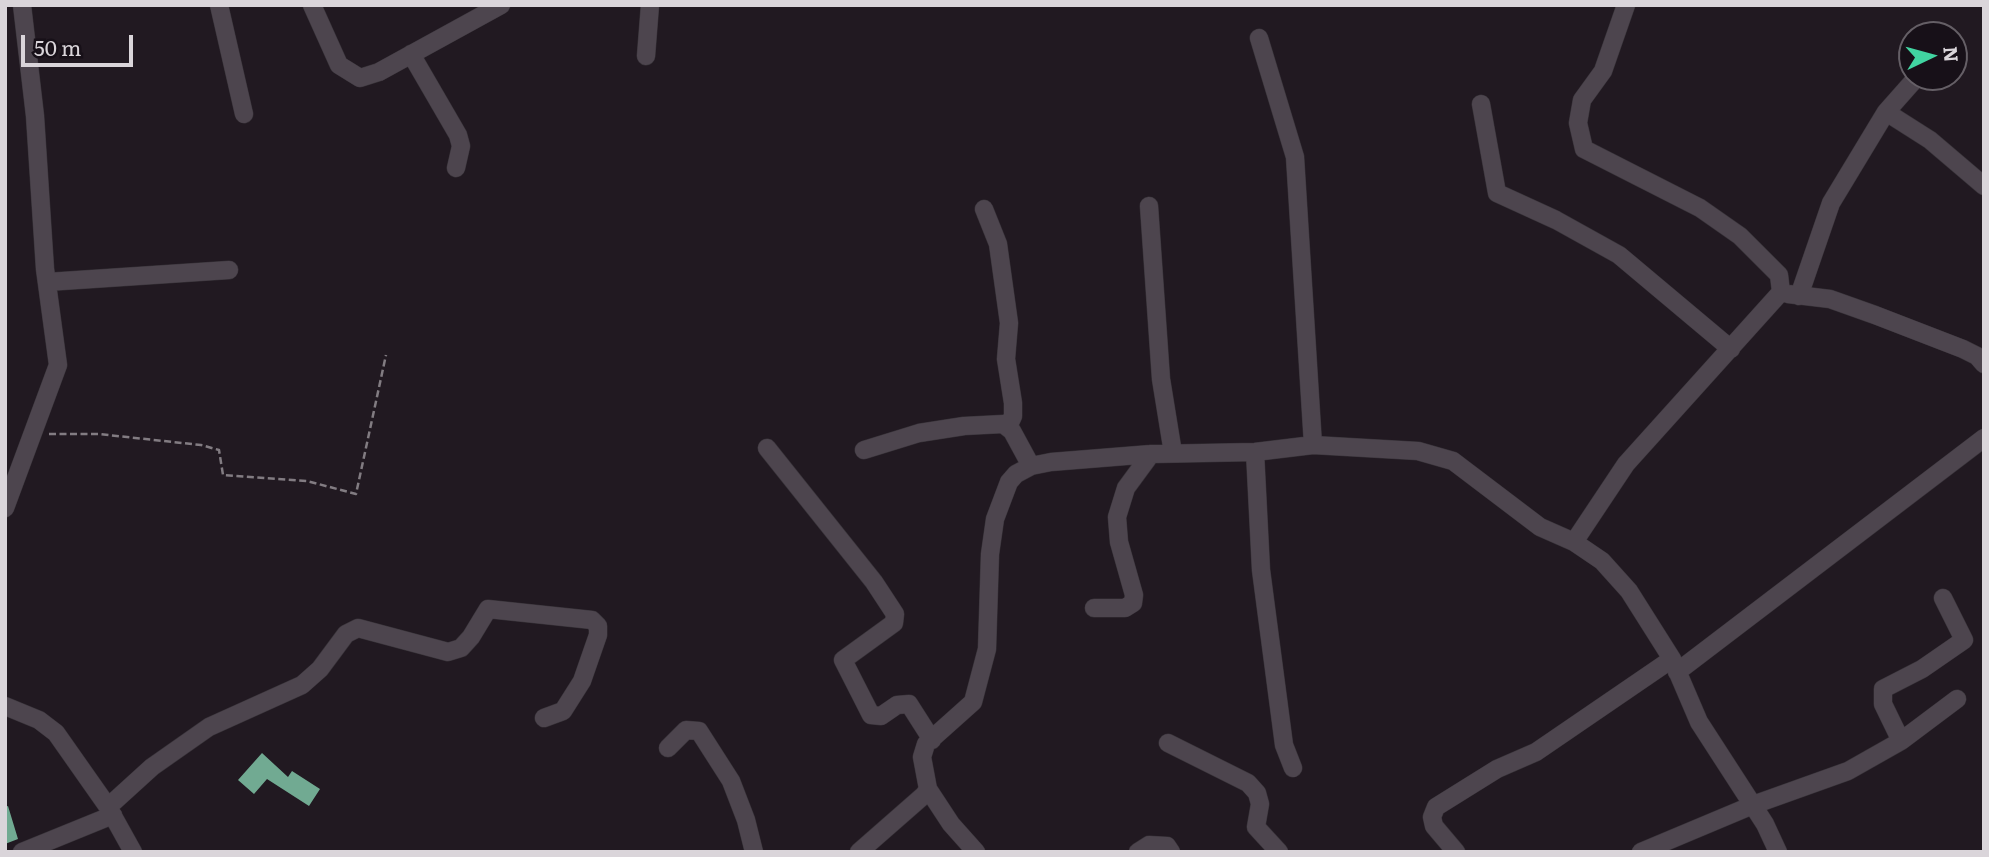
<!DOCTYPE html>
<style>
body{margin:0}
#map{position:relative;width:1989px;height:857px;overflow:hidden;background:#211921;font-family:Literata,serif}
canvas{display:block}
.frame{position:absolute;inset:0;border:7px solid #dad5da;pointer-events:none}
.north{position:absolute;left:1898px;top:21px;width:70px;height:70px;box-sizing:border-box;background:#171018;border:2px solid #655f66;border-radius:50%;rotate:85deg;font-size:19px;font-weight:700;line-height:28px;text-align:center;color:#dad5da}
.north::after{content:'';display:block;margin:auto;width:24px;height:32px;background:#41d4a1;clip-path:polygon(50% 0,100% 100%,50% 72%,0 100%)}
.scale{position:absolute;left:21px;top:35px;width:112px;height:32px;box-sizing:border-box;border:4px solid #dad5da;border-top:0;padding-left:9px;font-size:21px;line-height:24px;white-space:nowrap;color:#dad5da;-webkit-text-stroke:5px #171018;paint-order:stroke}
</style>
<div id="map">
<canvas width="1989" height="857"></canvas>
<div class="frame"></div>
<div class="north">N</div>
<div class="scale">50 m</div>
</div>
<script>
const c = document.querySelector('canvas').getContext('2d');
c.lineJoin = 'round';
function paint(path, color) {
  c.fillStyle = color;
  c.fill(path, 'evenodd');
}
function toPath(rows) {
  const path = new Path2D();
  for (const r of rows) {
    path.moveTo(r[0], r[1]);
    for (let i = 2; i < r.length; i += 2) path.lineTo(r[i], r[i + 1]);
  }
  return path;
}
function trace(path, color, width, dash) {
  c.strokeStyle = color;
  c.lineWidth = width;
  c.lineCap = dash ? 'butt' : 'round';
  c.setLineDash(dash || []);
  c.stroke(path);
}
const building = toPath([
 [262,753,288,777,292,771,320,789,309,806,267,779,254,794,238,780],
 [8,806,18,839,5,844,5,807]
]);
const path = toPath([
 [49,434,99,434,201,445,219,450,223,475,307,481,356,494,386,355]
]);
const minor = toPath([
 [219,5,244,114],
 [312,5,339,65,360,78,379,72,501,5],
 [1259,38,1295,157,1313,445],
 [411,54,458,135,461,146,456,168],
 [646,56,650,5],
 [1481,104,1497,193,1556,220,1619,255,1731,349],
 [1886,112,1930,140,1984,186],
 [1149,206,1161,379,1173,453],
 [984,209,998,244,1009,323,1006,359,1013,403,1013,416,1008,427],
 [47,282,229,270],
 [1788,294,1830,299,1875,315,1963,349,1977,356,1984,364],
 [1799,296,1831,203,1886,112,1917,77],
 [767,448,874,582,895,614,894,623,843,660,871,715,881,716,897,705,909,704,932,740],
 [864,450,919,433,964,426,1003,424,1012,431,1031,466],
 [1255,452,1261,570,1284,745,1293,768],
 [5,508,58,365,45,269,35,116,22,5],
 [1574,542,1626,464,1781,292,1779,275,1740,236,1700,208,1584,149,1578,123,1582,100,1603,71,1626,5],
 [1094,608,1125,608,1133,603,1134,595,1119,542,1117,517,1126,488,1151,454],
 [1677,672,1984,438],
 [5,706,39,720,56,733,108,807,133,852],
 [1901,741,1883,704,1883,689,1922,669,1964,640,1943,598],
 [1168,743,1248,783,1257,793,1260,804,1256,827,1279,852],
 [668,748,686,730,699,731,731,781,746,820,754,852],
 [928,789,951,824,976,852],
 [108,807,152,767,209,727,302,685,320,669,346,634,358,628,448,652,461,648,471,637,488,609,592,620,598,626,598,635,582,681,563,711,544,718],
 [22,852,113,815],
 [859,852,924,795,928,789,922,757,926,744,973,702,987,649,990,554,995,519,1009,482,1016,474,1031,466,1051,462,1151,454,1255,452,1313,445,1418,451,1453,461,1540,527,1574,542,1602,561,1629,591,1672,659,1699,722,1765,824,1778,852],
 [1138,852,1149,845,1167,846,1171,852],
 [1456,852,1434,826,1432,817,1436,807,1497,769,1536,752,1672,659],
 [1641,852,1753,805,1848,771,1901,741,1957,699]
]);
paint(building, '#71aa92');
trace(minor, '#383339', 19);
trace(path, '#827c82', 2.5, [7, 3.5]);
trace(minor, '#4d454e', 18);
</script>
